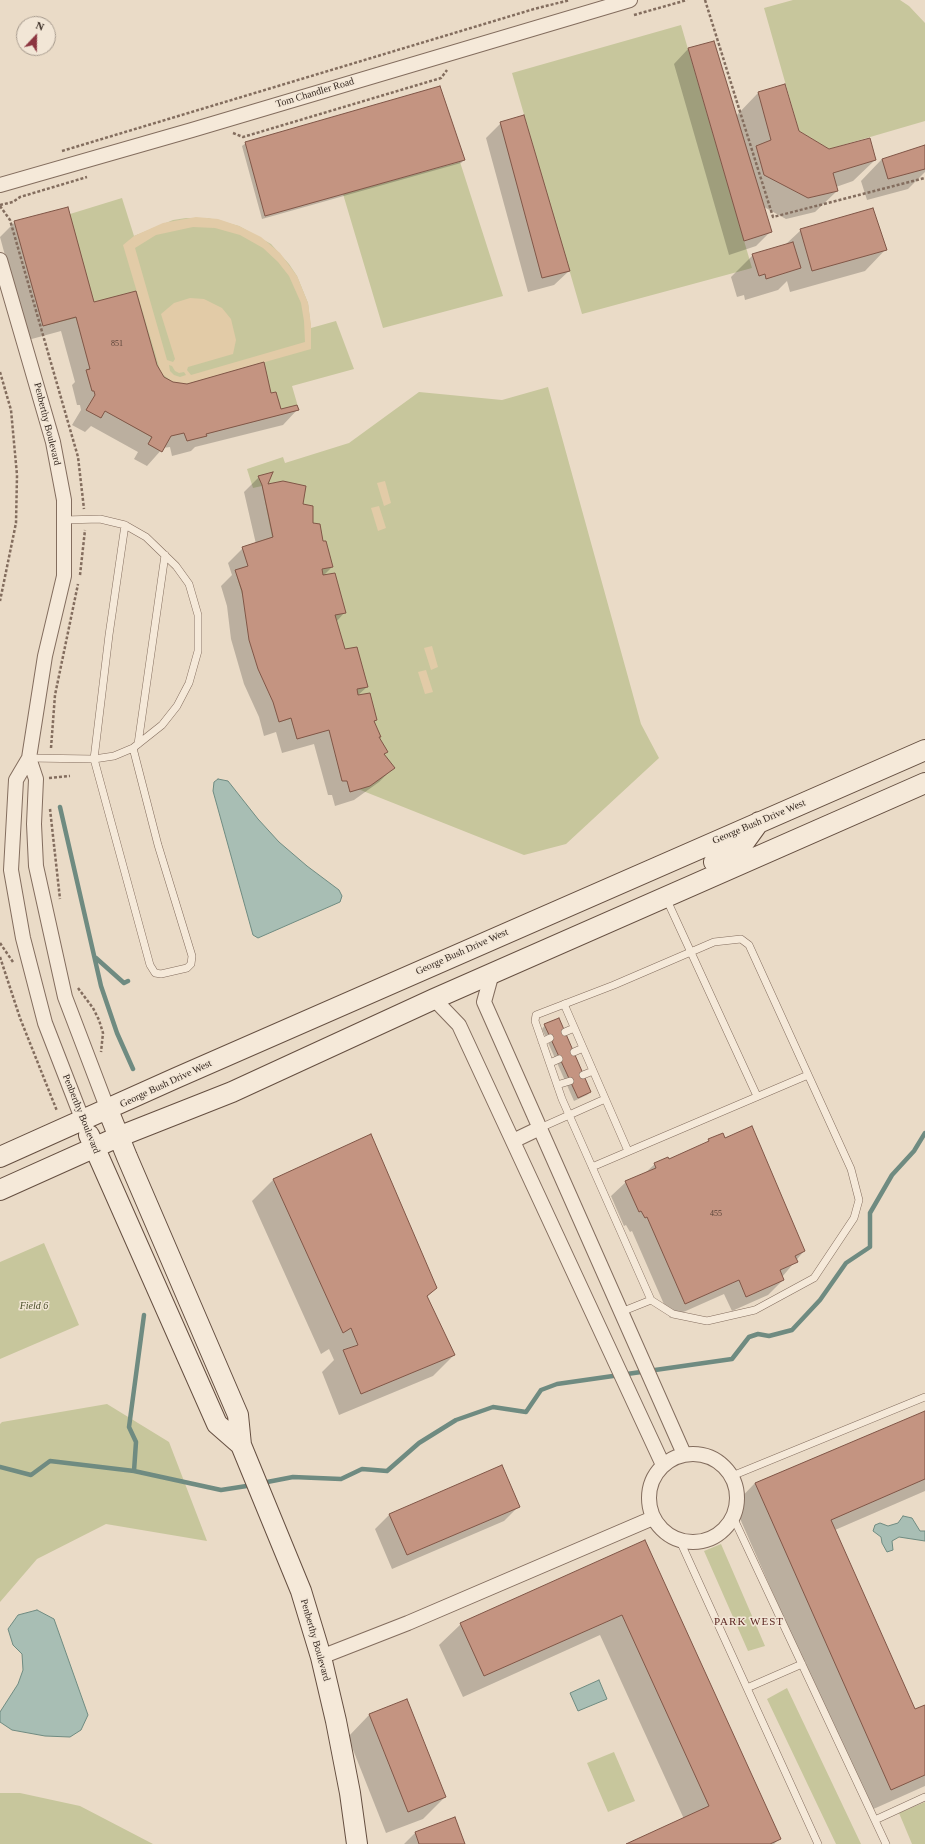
<!DOCTYPE html>
<style>
body{margin:0}
#map{position:relative;width:925px;height:1844px;overflow:hidden;background:#eadbc7;font-family:Georgia,serif}
canvas{display:block}
.north{position:absolute;left:16px;top:16px;width:40px;height:40px;box-sizing:border-box;background:#f2e6d6;border:1px solid #a69a8d;border-radius:50%;rotate:22deg;font-size:11px;font-weight:700;line-height:16px;text-align:center;color:#352820}
.north::after{content:'';display:block;margin:auto;width:14px;height:18px;background:#8c3540;clip-path:polygon(50% 0,100% 100%,50% 72%,0 100%)}
</style>
<div id="map">
<canvas width="925" height="1844"></canvas>
<div class="north">N</div>
</div>
<script>
const c = document.querySelector('canvas').getContext('2d');
c.lineJoin = 'round';
function paint(path, color) {
  c.fillStyle = color;
  c.fill(path, 'evenodd');
}
function toPath(rows) {
  const path = new Path2D();
  for (const r of rows) {
    if (r.length === 3) {
      path.moveTo(r[0] + r[2], r[1]);
      path.arc(r[0], r[1], r[2], 0, 2 * Math.PI);
      continue;
    }
    path.moveTo(r[0], r[1]);
    for (let i = 2; i < r.length; i += 2) path.lineTo(r[i], r[i + 1]);
  }
  return path;
}
function trace(path, color, width, dash) {
  c.strokeStyle = color;
  c.lineWidth = width;
  c.lineCap = dash ? 'butt' : 'round';
  c.setLineDash(dash || []);
  c.stroke(path);
}
function drawText(font, color, halo, rows, align = 'center') {
  c.font = font + ' Georgia,serif';
  c.lineWidth = 3;
  c.setLineDash([]);
  c.textBaseline = 'middle';
  c.strokeStyle = halo;
  c.fillStyle = color;
  for (const [text, x, y, turn = 0] of rows) {
    c.save();
    c.translate(x, y);
    c.rotate((+turn || 0) * Math.PI / 180);
    c.textAlign = isNaN(turn) ? turn : align;
    if (halo) c.strokeText(text, 0, 0);
    c.fillText(text, 0, 0);
    c.restore();
  }
}
const green = toPath([
 [793,0,900,0,909,6,925,23,925,121,829,149,799,131,764,8],
 [681,25,752,268,582,314,512,73],
 [460,162,503,296,383,328,343,194],
 [122,198,134,236,173,220,186,218,208,218,239,226,271,244,289,264,297,276,308,303,311,328,336,321,354,369,292,386,299,410,206,434,207,436,187,441,184,433,171,436,162,452,148,444,151,437,105,411,101,418,86,410,95,395,94,391,92,391,86,370,90,368,76,318,43,326,14,221,70,214],
 [548,387,641,724,659,758,566,844,524,855,358,789,350,792,347,781,342,781,329,730,297,739,291,719,279,722,235,570,248,566,242,547,272,537,262,486,253,488,247,469,283,457,285,463,349,443,419,392,502,400],
 [44,1243,79,1325,0,1359,0,1262],
 [107,1404,169,1442,207,1541,106,1524,37,1559,0,1602,0,1424,2,1422],
 [721,1544,765,1646,748,1651,704,1551],
 [787,1688,861,1844,836,1844,767,1699],
 [614,1752,635,1801,608,1812,587,1763],
 [0,1793,20,1793,80,1806,153,1844,0,1844],
 [925,1802,925,1844,912,1844,899,1813]
]);
const sand = toPath([
 [196,217,218,219,239,226,261,237,280,253,297,276,308,303,311,325,311,349,191,383,183,384,173,382,161,373,123,245,134,236,163,223],
 [193,227,215,228,240,235,263,248,278,262,289,276,301,303,304,321,305,342,191,375,187,370,188,367,233,354,236,340,231,319,222,308,204,299,190,298,174,303,161,314,175,359,173,362,167,360,135,248,156,235],
 [169,365,172,366,175,371,179,373,184,372,186,375,180,377,174,375,170,371],
 [385,481,391,503,384,506,377,483],
 [379,506,386,528,378,531,371,508],
 [432,646,438,667,431,670,424,648],
 [426,670,433,692,425,694,418,672]
]);
const water = toPath([
 [218,779,228,781,258,819,279,842,307,866,339,890,342,896,340,902,258,938,253,935,213,791,214,782,218,779],
 [903,1516,912,1518,920,1531,925,1531,925,1541,899,1537,892,1541,893,1550,887,1552,882,1543,881,1537,873,1531,875,1525,880,1523,888,1526,898,1523,903,1516],
 [37,1610,54,1619,88,1715,81,1730,70,1737,45,1736,12,1730,0,1722,0,1712,18,1684,23,1670,22,1654,13,1645,8,1629,18,1615,37,1610],
 [599,1680,607,1699,578,1711,570,1693,599,1680]
]);
const shadow = toPath([
 [713,43,736,116,758,93,798,132,828,150,875,160,853,181,836,187,837,191,815,212,786,219,764,207,771,231,756,246,729,255,674,64,688,49],
 [501,123,569,271,554,285,528,292,486,138],
 [246,143,464,160,461,163,262,219,242,146],
 [925,149,925,172,908,189,867,200,861,181,882,159],
 [15,222,168,381,183,385,263,364,270,394,280,410,297,410,283,425,195,447,191,451,172,456,170,447,163,448,147,466,134,459,138,452,91,426,85,432,72,425,81,410,80,405,77,405,72,385,75,382,61,331,28,340,0,237],
 [801,230,886,249,865,271,790,292,787,281,778,290,745,300,744,295,737,297,731,277,753,255,785,245],
 [259,477,267,486,302,505,322,542,332,567,323,576,345,612,336,622,344,650,367,687,357,696,376,720,374,722,380,736,378,738,387,752,384,755,393,768,379,782,354,800,335,806,332,795,328,795,314,744,282,753,276,732,264,736,259,717,244,684,231,639,227,606,221,586,232,575,228,563,243,548,256,544,244,492],
 [545,1025,590,1092,587,1095,574,1101,542,1029],
 [709,1140,804,1251,782,1277,783,1280,768,1295,732,1311,724,1294,670,1318,632,1231,630,1232,626,1225,624,1226,611,1196,626,1182,645,1173,655,1164,669,1161,703,1145],
 [273,1180,435,1288,427,1297,454,1355,433,1376,339,1415,322,1372,334,1360,329,1349,321,1354,252,1201],
 [925,1412,925,1491,835,1530,914,1710,925,1706,925,1786,869,1811,734,1505,755,1483],
 [519,1506,504,1521,392,1569,375,1529,389,1515],
 [644,1541,779,1839,774,1844,628,1844,684,1819,600,1635,463,1697,439,1645,461,1624],
 [369,1715,445,1797,423,1819,386,1833,348,1737],
 [454,1818,464,1844,404,1844,415,1833]
]);
const stream = toPath([
 [60,807,101,986,117,1033,133,1069],
 [96,958,124,983,128,981],
 [0,1467,31,1475,50,1461,134,1471,221,1490,253,1485],
 [134,1471,136,1442,129,1427,144,1315],
 [262,1483,293,1477,341,1479,362,1469,387,1471,419,1443,456,1420,493,1407,526,1412,541,1390,557,1384,732,1359,749,1337,758,1334,769,1336,792,1330,820,1300,846,1263,870,1247,870,1213,892,1175,914,1151,925,1133]
]);
const building = toPath([
 [714,41,772,232,744,241,688,48,714,41],
 [785,84,799,131,829,149,870,138,876,160,833,173,838,191,808,198,764,175,756,146,771,140,758,92,785,84],
 [440,86,465,160,265,216,245,142,440,86],
 [524,115,570,271,542,278,500,122,524,115],
 [925,145,925,169,888,179,882,159,925,145],
 [68,207,94,302,136,291,157,365,164,377,173,382,187,384,264,362,271,393,276,392,281,409,297,405,299,410,206,434,207,436,187,441,184,433,171,436,162,452,148,444,152,437,105,411,101,418,86,410,95,395,94,391,92,391,86,370,90,369,76,317,43,326,14,221,68,207],
 [873,208,887,250,812,271,800,229,873,208],
 [793,242,801,268,766,279,765,274,759,276,752,254,793,242],
 [273,472,268,484,283,481,306,486,303,504,313,506,313,523,320,524,323,541,326,541,333,567,322,569,323,575,335,573,346,613,335,615,345,649,357,647,368,687,357,689,358,695,370,693,377,720,374,721,381,737,379,737,388,752,384,754,395,768,370,786,350,792,347,781,342,781,329,730,297,739,291,718,279,722,273,702,258,669,249,640,242,591,235,570,248,566,242,547,273,537,262,485,258,476,273,472],
 [559,1018,591,1092,578,1098,544,1024,559,1018],
 [752,1126,805,1251,795,1256,798,1262,780,1270,784,1280,746,1297,739,1280,685,1304,647,1217,645,1218,641,1211,639,1212,625,1181,656,1168,654,1163,668,1157,669,1159,709,1141,708,1139,723,1133,725,1138,752,1126],
 [371,1134,437,1288,427,1296,455,1355,361,1394,343,1350,358,1345,351,1328,343,1333,273,1179,371,1134],
 [925,1411,925,1479,831,1520,915,1709,925,1705,925,1775,891,1790,755,1483,925,1411],
 [502,1465,520,1507,407,1555,389,1514,502,1465],
 [645,1540,781,1839,770,1844,626,1844,709,1806,622,1615,484,1676,460,1623,645,1540],
 [407,1699,446,1797,408,1812,369,1714,407,1699],
 [455,1817,465,1844,419,1844,415,1832,455,1817]
]);
const path = toPath([
 [705,0,773,217,925,178],
 [634,15,687,0],
 [233,133,243,137,441,78,447,70],
 [62,151,534,9,570,0],
 [0,205,13,202,20,197,87,177],
 [0,206,10,220,78,457,84,509],
 [0,372,11,410,17,475,16,523,0,601],
 [80,575,85,530],
 [51,748,55,695,78,584],
 [49,778,70,776],
 [50,809,60,899],
 [0,943,13,962],
 [0,957,20,1018,57,1111],
 [78,988,93,1008,99,1020,103,1033,101,1052]
]);
const lane = toPath([
 [125,525,109,635,94,759,150,965,155,973,161,974,187,968,191,964,192,956,158,845,133,748],
 [138,744,165,555],
 [29,758,94,759,114,756,133,748,162,725,177,706,189,683,198,651,198,615,189,584,176,566,146,537,125,525,100,519,64,520],
 [666,898,757,1096],
 [564,1004,628,1151],
 [565,1032,574,1028],
 [542,1042,550,1038],
 [574,1052,583,1048],
 [550,1063,559,1059],
 [583,1075,593,1071],
 [557,1085,570,1081],
 [540,1128,605,1099],
 [592,1167,808,1075],
 [621,1312,651,1300,673,1314,707,1321,755,1310,814,1278,854,1218,859,1200,851,1169,749,945,741,939,714,942,614,985,536,1015,535,1021,562,1099,651,1300],
 [732,1476,925,1397],
 [733,1517,886,1844],
 [680,1541,818,1844],
 [747,1688,802,1664],
 [875,1820,925,1797]
]);
const street = toPath([
 [0,185,192,130,630,0],
 [0,260,53,442,64,500,64,576,45,656,29,758,16,780,11,870,23,938,45,1023,83,1121],
 [29,758,36,779,34,824,36,866,65,997,108,1110],
 [492,973,484,1002,684,1454],
 [434,999,459,1025,663,1465],
 [513,1141,540,1128],
 [693,1498,44],
 [321,1657,408,1623,653,1518]
]);
const secondary = toPath([
 [714,862,738,851,759,822],
 [108,1110,127,1157,238,1415,241,1445,301,1591,321,1657,336,1721,350,1793,357,1844],
 [89,1135,217,1424,241,1445],
 [0,1157,176,1078,925,750],
 [0,1190,118,1137,232,1092,434,999,925,783]
]);
const numberNames = [
 ["851",117,344],
 ["455",716,1214]
];
const streetNames = [
 ["Tom Chandler Road",315,93,-17],
 ["Penberthy Boulevard",47,424,76],
 ["George Bush Drive West",759,822,-23],
 ["George Bush Drive West",462,952,-24],
 ["George Bush Drive West",166,1084,-25],
 ["Penberthy Boulevard",81,1114,68],
 ["Penberthy Boulevard",315,1640,74]
];
const parkNames = [
 ["Field 6",34,1306]
];
const neighbourhoodNames = [
 ["PARK WEST",749,1622]
];
paint(green, '#c7c69c');
paint(sand, '#e2cba7');
paint(water, '#a8beb4');
trace(water, '#6f8b81', 1);
paint(shadow, '#0003');
trace(stream, '#6f8b81', 4.5);
paint(building, '#c49481');
trace(building, '#805647', 1);
trace(lane, '#836d5e', 8);
trace(street, '#836d5e', 16);
trace(secondary, '#654f41', 22);
trace(path, '#836d5e', 2.5, [3, 2]);
trace(lane, '#f5e9d9', 7);
trace(street, '#f5e9d9', 14);
trace(secondary, '#f5e9d9', 20);
drawText('8px', '#594338', null, numberNames);
drawText('10px', '#352820', '#f2e6d6', streetNames);
drawText('italic 10px', '#4a4f29', '#f2e6d6', parkNames);
c.letterSpacing = '1px';
drawText('11px', '#5d2924', '#f2e6d6', neighbourhoodNames);
c.letterSpacing = '0px';
</script>
